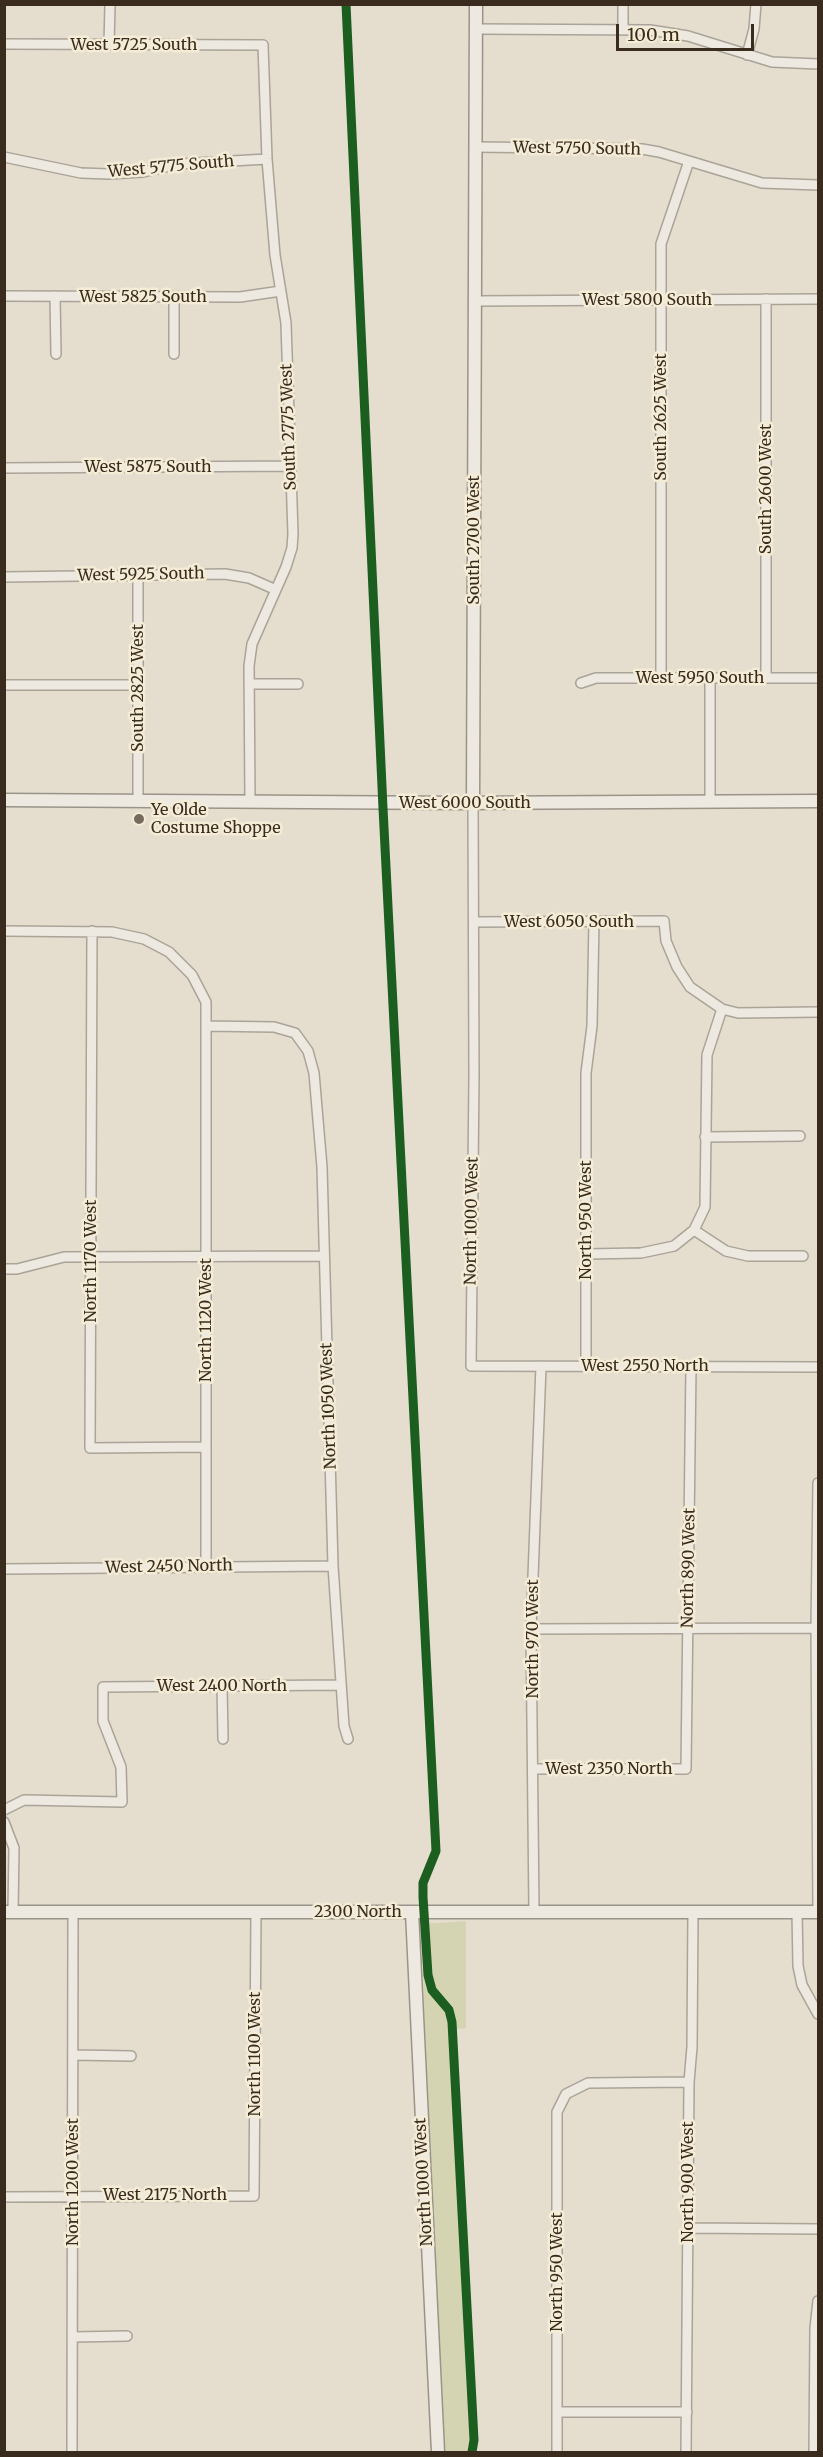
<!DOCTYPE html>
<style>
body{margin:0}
#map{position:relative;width:823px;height:2457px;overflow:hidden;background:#e5decf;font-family:Merriweather,serif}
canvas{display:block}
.frame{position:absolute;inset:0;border:6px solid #392c1f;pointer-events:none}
.scale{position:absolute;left:616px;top:24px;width:138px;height:27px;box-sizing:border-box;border:3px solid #392c1f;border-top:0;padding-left:8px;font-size:18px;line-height:21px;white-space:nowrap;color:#392c1f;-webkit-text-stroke:4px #f5ecd6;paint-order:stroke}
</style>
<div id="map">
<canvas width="823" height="2457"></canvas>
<div class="frame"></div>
<div class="scale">100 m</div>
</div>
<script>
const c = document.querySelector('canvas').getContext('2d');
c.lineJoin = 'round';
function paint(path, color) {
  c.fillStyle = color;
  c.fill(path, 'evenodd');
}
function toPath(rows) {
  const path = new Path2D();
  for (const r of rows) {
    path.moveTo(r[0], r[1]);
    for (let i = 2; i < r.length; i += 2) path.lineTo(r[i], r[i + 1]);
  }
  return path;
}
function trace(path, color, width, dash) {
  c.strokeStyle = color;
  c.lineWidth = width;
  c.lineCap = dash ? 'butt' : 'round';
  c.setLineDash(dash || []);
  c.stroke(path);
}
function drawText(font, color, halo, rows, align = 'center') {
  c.font = font + ' Merriweather,serif';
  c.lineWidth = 5;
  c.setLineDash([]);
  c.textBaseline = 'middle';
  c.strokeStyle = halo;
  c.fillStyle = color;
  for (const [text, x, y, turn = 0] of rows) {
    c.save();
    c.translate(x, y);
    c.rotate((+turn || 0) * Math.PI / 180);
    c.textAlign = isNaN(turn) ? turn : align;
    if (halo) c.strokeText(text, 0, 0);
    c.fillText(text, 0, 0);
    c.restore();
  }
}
const green = toPath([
 [466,1921,466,2028,456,2029,475,2452,445,2452,424,2014,422,1924]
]);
const street = toPath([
 [623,4,623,29],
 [475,29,650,30,688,36,772,62,818,64],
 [4,44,263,45,267,159,275,255,286,323,293,534,292,548,286,567,252,644,249,666,250,801],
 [109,45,110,4],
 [747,55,754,29,756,4],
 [475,147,642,149,659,152,762,183,818,185],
 [4,157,81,173,109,174,143,172,179,164,267,159],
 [4,296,240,297,281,291],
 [55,296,56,354],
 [766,299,766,678],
 [475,301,818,299],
 [174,354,174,297],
 [4,468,291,466],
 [4,577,225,574,249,578,274,589],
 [661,678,661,244,689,161],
 [710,678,710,802],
 [581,683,596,678,818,678],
 [249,684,298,684],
 [4,685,138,685],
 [138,800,138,575],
 [473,803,474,1076,471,1366,818,1367],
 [474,922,664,921,666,941,677,967,690,987,722,1009,738,1013,818,1012],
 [4,931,112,932,144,939,169,952,192,975,206,1002,206,1567],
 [92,931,90,1448,206,1447],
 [206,1026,274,1027,295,1033,308,1051,314,1073,322,1167,333,1566,344,1726,348,1739],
 [705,1137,800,1136],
 [694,1230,705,1207,707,1055,722,1009],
 [586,1254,641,1253,674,1246,694,1230,726,1251,748,1256,803,1256],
 [4,1269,17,1269,64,1257,324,1256],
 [586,1366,586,1073,592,1026,594,921],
 [4,1569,333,1566],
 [531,1629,818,1628],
 [222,1686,223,1739],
 [533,1769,686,1769,691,1367],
 [4,1810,24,1800,122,1802,121,1767,103,1721,103,1687,341,1685],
 [4,1822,14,1848,13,1912],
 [534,1912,531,1629,541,1366],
 [797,1912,798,1966,802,1985,818,2014],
 [818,1912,816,1628,818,1483],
 [73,2055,131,2056],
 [4,2197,254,2196,256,1912],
 [688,2228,818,2229],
 [73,2337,127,2336],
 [557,2412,687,2412],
 [72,2452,73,1912],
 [557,2452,557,2112,566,2094,588,2083,689,2082],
 [686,2452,689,2082,692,2047,693,1912],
 [814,2452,815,2328,818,2301]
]);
const secondary = toPath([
 [4,800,458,803,818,801],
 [473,803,476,4],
 [4,1912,818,1912],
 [412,1912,438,2452]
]);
const cycleway = toPath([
 [346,4,383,808,436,1851,423,1883,423,1897,428,1975,432,1990,449,2010,452,2022,474,2440,472,2452]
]);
const markers = [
 [139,819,6,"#756a5d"]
];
const streetNames = [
 ["West 5725 South",134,45],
 ["West 5750 South",577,149,1],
 ["West 5775 South",171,167,-5],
 ["West 5825 South",143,297],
 ["West 5800 South",647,300],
 ["South 2625 West",661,417,-90],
 ["South 2775 West",289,427,-92],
 ["West 5875 South",148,467],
 ["South 2600 West",766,489,-90],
 ["South 2700 West",474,540,-90],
 ["West 5925 South",141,575,-1],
 ["West 5950 South",700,678],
 ["South 2825 West",138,688,-90],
 ["West 6000 South",465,803],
 ["West 6050 South",569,922],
 ["North 950 West",586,1220,-90],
 ["North 1000 West",472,1221,-89],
 ["North 1170 West",91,1261,-90],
 ["North 1120 West",206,1320,-90],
 ["West 2550 North",645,1366],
 ["North 1050 West",329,1406,-92],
 ["West 2450 North",169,1567,-1],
 ["North 890 West",689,1568,-89],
 ["North 970 West",533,1639,-90],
 ["West 2400 North",222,1686],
 ["West 2350 North",609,1769],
 ["2300 North",358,1912],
 ["North 1100 West",255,2054,-90],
 ["North 1200 West",73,2182,-90],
 ["North 1000 West",424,2182,-93],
 ["North 900 West",688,2182,-90],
 ["West 2175 North",165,2195],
 ["North 950 West",557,2272,-90]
];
const poiNames = [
 ["Ye Olde",151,810],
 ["Costume Shoppe",151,828]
];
paint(green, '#d4d4b2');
trace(street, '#aaa398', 12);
trace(secondary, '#9a9388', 15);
trace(street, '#ede9e0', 9);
trace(secondary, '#ede9e0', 12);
trace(cycleway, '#1b5e20', 9);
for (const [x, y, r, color] of markers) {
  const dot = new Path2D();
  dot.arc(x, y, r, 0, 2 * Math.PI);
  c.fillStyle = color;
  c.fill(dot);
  trace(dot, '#f5ecd6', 2);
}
drawText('16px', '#392c1f', '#f5ecd6', streetNames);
drawText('16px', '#392c1f', '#f5ecd6', poiNames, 'left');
</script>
